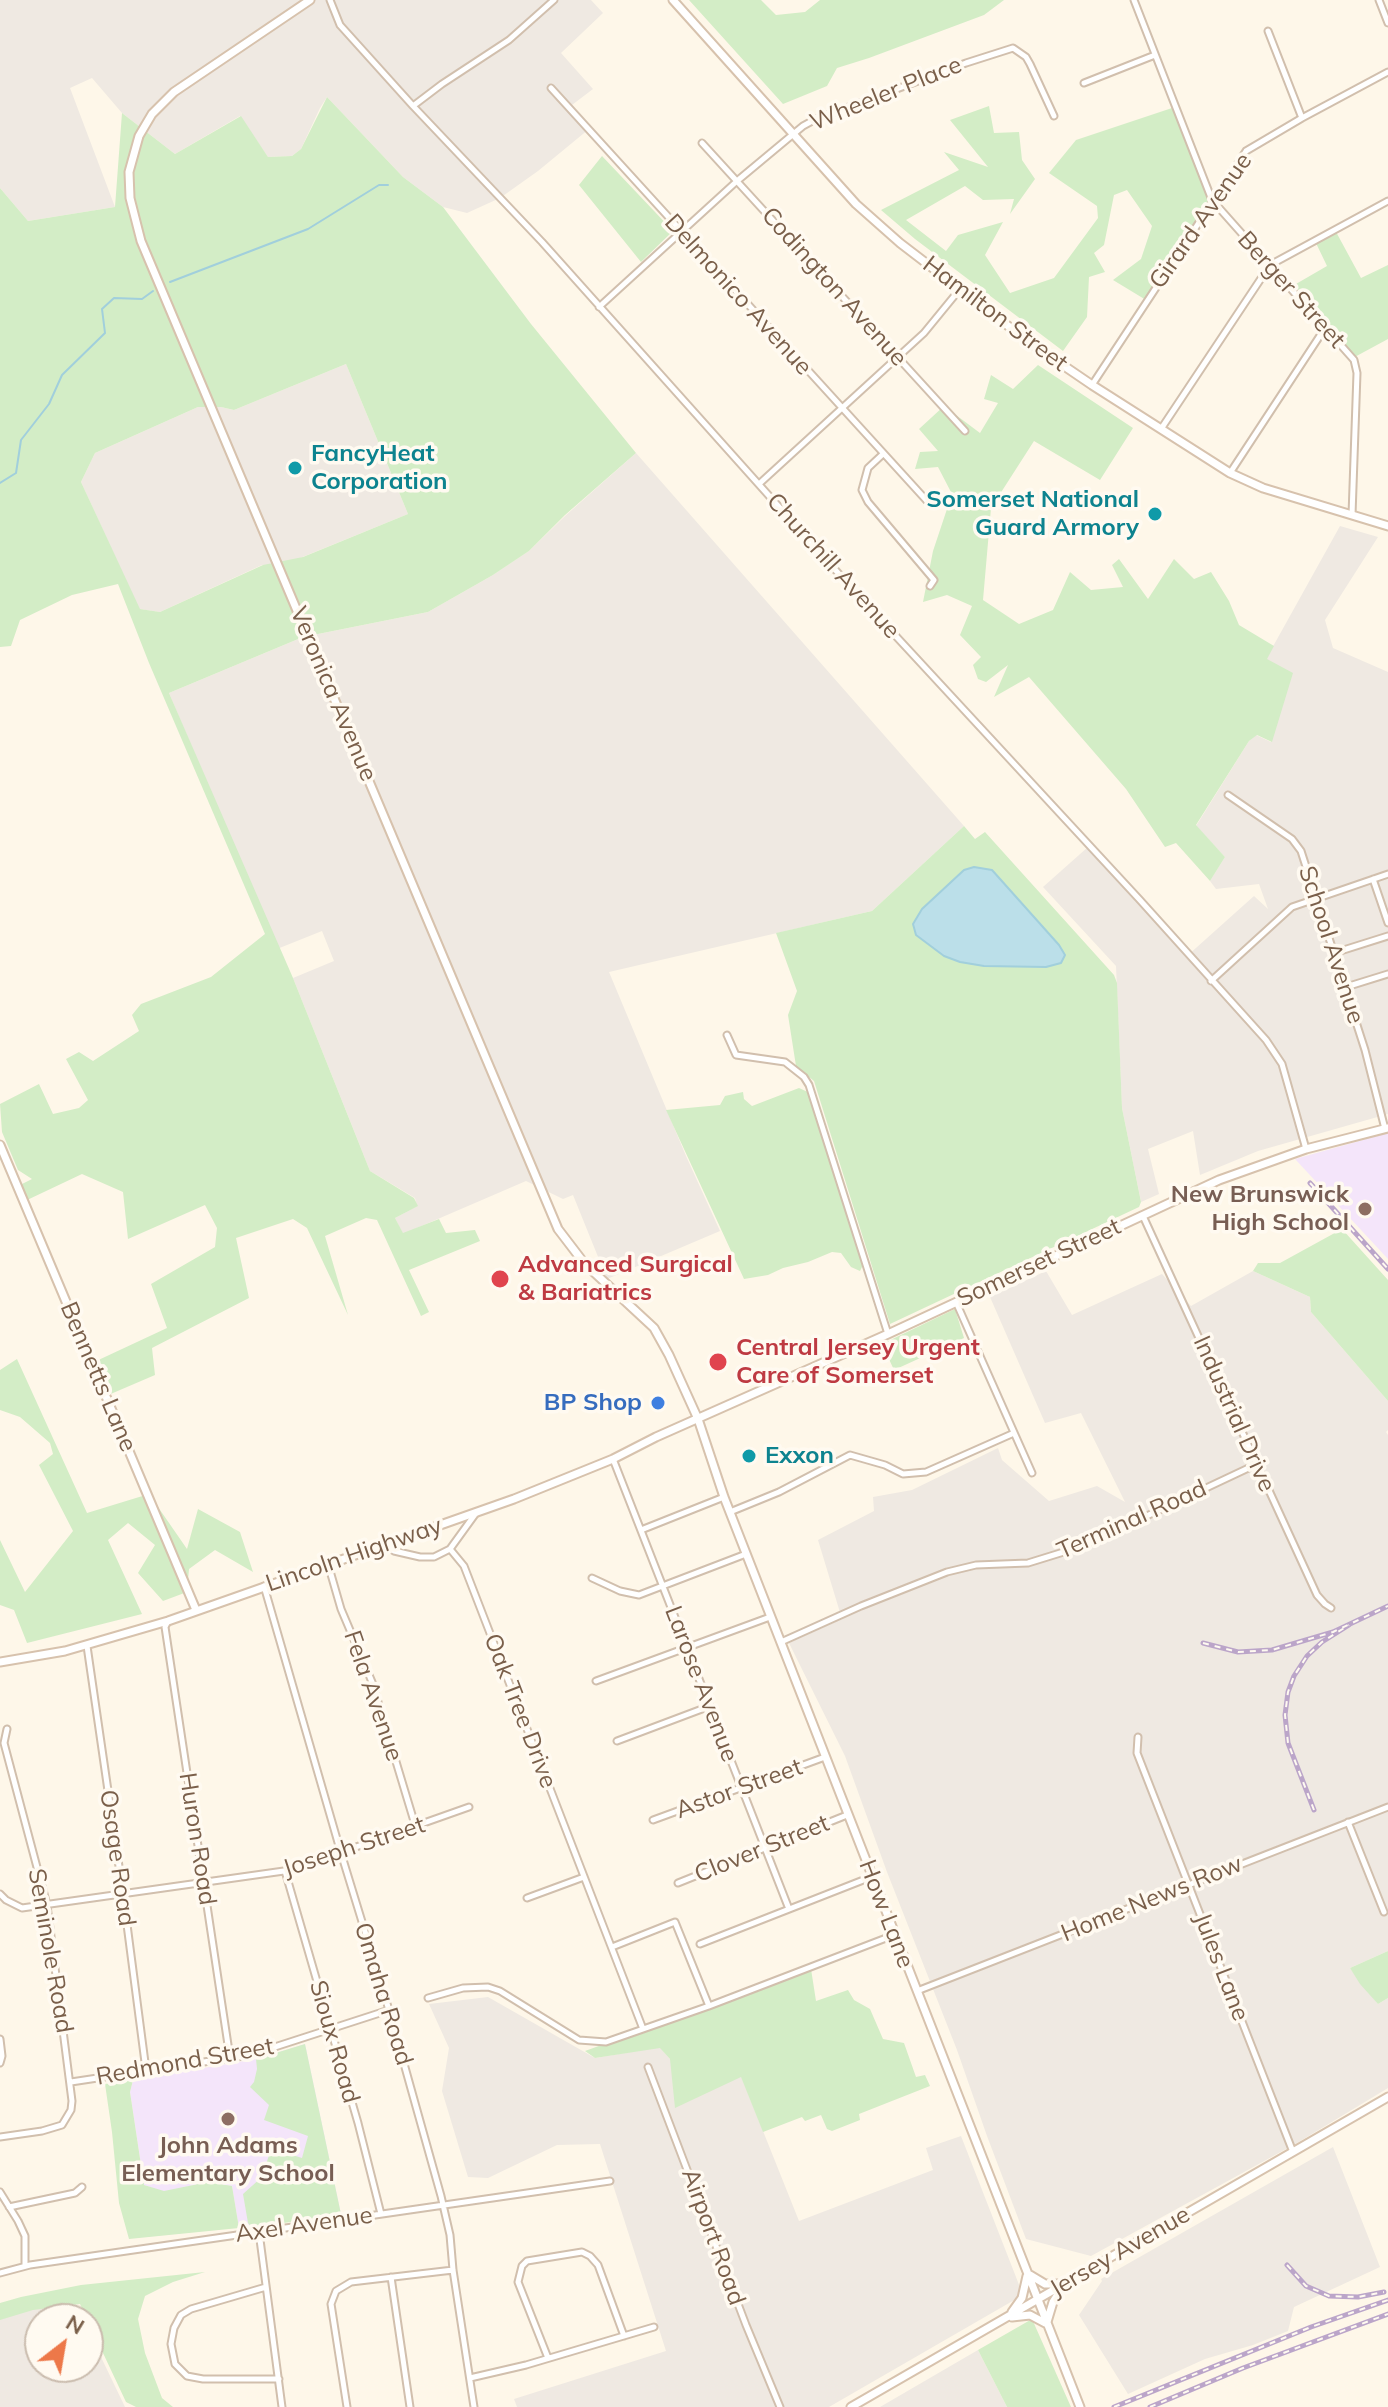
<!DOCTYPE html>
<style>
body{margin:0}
#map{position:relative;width:1388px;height:2407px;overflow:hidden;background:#fef7e9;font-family:Mulish,sans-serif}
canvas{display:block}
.north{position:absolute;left:24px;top:2303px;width:80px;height:80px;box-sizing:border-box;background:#fffaf1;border:2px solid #cabcae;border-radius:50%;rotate:31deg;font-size:22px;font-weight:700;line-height:32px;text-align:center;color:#7a5f4a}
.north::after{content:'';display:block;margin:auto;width:28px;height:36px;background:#ed7849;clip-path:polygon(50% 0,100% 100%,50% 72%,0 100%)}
</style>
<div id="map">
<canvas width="1388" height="2407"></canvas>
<div class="north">N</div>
</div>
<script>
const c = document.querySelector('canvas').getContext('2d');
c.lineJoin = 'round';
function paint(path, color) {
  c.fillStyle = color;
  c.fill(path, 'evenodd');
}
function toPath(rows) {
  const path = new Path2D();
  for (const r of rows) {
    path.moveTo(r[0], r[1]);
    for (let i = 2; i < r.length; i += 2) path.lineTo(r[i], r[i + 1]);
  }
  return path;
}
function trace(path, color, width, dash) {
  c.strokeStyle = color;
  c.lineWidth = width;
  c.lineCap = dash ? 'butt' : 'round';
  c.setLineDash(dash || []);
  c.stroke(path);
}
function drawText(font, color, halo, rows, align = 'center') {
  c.font = font + ' Mulish,sans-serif';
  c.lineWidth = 7;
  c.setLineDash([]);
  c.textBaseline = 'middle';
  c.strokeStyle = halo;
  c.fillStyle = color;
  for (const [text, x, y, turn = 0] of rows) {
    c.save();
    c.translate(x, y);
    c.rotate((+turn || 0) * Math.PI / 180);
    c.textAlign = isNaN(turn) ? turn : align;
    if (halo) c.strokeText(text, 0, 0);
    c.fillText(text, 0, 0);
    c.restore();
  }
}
const industrial = toPath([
 [0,0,591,0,603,13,561,53,593,89,568,108,589,129,538,171,500,198,467,213,443,207,403,177,327,97,320,108,301,149,292,156,268,157,240,116,175,154,122,113,92,78,70,88,115,207,28,221,0,188],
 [346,364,408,514,283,565,262,565,160,612,139,609,81,482,95,453,198,407,221,407,234,410],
 [636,453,964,826,872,911,609,972,686,1156,720,1231,607,1279,573,1195,563,1199,526,1181,403,1234,395,1218,417,1206,415,1198,370,1171,293,978,334,961,322,931,277,949,169,693,303,637,428,612,493,575,529,551,565,516],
 [1340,526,1378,537,1325,620,1333,648,1388,672,1388,1114,1258,1151,1200,1175,1193,1131,1148,1149,1159,1194,1141,1202,1122,1108,1116,966,1043,887,1088,847,1187,956,1254,896,1268,909,1259,884,1216,889,1210,881,1225,857,1196,826,1249,741,1256,735,1271,742,1266,659],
 [1046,1271,1072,1315,1162,1274,1191,1306,1253,1271,1310,1297,1311,1312,1388,1401,1388,1430,1386,1432,1388,1435,1388,1951,1350,1968,1378,2004,1388,1998,1388,2088,1297,2143,1091,2256,1026,2239,987,2136,957,2050,887,1872,845,1756,789,1643,842,1619,818,1540,874,1511,873,1497,912,1490,998,1448,1002,1460,1049,1501,1097,1486,1125,1502,1081,1413,1045,1423,990,1297],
 [488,1997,595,2058,660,2047,670,2059,741,2076,799,2221,933,2170,926,2148,961,2136,1023,2295,829,2407,517,2407,514,2399,666,2351,600,2144,557,2145,488,2178,468,2177,442,2091,449,2048,429,2004],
 [1333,2147,1380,2267,1294,2307,1288,2331,1253,2345,1205,2359,1128,2394,1079,2315,1102,2281,1101,2279],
 [22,2303,77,2306,83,2319,40,2319,40,2367,88,2367,88,2330,125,2407,0,2407,0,2311],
 [978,2350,1007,2407,880,2407]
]);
const education = toPath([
 [1388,1133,1388,1259,1295,1159],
 [305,2044,341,2214,239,2228,232,2186,208,2182,164,2192,144,2185,130,2092,133,2080,256,2059]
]);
const green = toPath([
 [689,0,761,0,776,15,805,12,820,0,1004,0,984,15,869,58,837,68,827,86,783,104],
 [327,97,403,177,443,207,531,324,636,453,565,515,529,551,493,575,428,612,303,637,169,693,293,978,370,1171,414,1198,418,1206,395,1218,403,1233,439,1219,446,1233,475,1230,480,1241,409,1270,429,1312,421,1316,377,1220,366,1218,325,1236,348,1315,307,1228,293,1219,236,1238,249,1298,152,1348,155,1375,106,1396,92,1363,167,1328,151,1284,215,1247,217,1228,205,1205,128,1239,123,1192,82,1174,25,1201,18,1186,32,1179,18,1170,2,1132,0,1104,39,1084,53,1114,79,1108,88,1100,66,1059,79,1052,93,1061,139,1031,132,1015,141,1004,211,977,265,934,149,663,118,584,72,595,20,620,11,646,0,647,0,188,28,221,115,207,122,113,175,154,241,116,268,157,292,156,301,149],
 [346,364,408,514,303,557,263,565,160,612,140,609,81,482,95,453,198,407,221,407,234,410],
 [989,106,994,133,1019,132,1022,160,1035,179,1010,214,1014,199,983,200,965,186,906,220,946,251,958,235,1003,222,985,255,1010,293,1054,278,1098,218,1097,206,1049,173,1076,140,1175,107,1212,200,1146,300,1113,280,1141,259,1152,226,1127,190,1114,195,1104,245,1094,253,1105,272,1089,277,1087,317,1063,351,915,239,881,210,959,170,944,152,988,167,950,120],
 [602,156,673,231,641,262,579,185],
 [1335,230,1361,278,1388,265,1388,339,1351,359,1289,288,1327,266,1315,241],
 [1038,365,1133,428,1100,480,1034,441,991,508,983,600,1019,624,1053,610,1070,572,1091,590,1123,587,1112,565,1119,559,1148,599,1174,559,1194,579,1211,572,1229,601,1239,625,1274,646,1267,659,1293,673,1272,742,1257,735,1249,741,1196,825,1225,857,1210,881,1176,843,1165,847,1126,789,1029,677,994,697,1008,665,986,682,978,679,973,665,981,657,960,635,972,606,947,595,923,602,933,551,952,494,938,467,915,469,920,452,938,451,919,429,944,406,980,433,998,403,984,399,991,375,1013,389],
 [964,826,975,839,985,832,1114,975,1117,983,1122,1108,1141,1202,1139,1207,890,1324,814,1081,796,1066,788,1015,797,991,776,933,872,911],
 [799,1088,810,1093,864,1263,860,1271,851,1267,841,1253,832,1252,808,1262,783,1268,768,1275,744,1279,666,1110,720,1105,725,1096,743,1092,744,1099,752,1106],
 [1342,1229,1388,1280,1388,1401,1311,1312,1310,1297,1253,1271,1258,1263,1280,1263],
 [955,1309,964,1338,894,1370,882,1344],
 [17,1359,87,1513,149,1494,187,1549,198,1509,240,1532,253,1572,215,1550,189,1569,187,1592,163,1601,138,1573,155,1545,128,1523,108,1540,142,1614,27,1643,14,1610,0,1605,0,1540,25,1592,73,1531,39,1465,53,1454,50,1443,20,1417,0,1410,0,1370],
 [1388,1951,1388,1998,1378,2004,1360,1984,1350,1968],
 [811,1969,816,2001,848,1990,854,2000,870,2009,883,2039,904,2043,916,2077,925,2075,930,2086,859,2114,860,2120,832,2131,827,2129,821,2115,805,2121,802,2117,763,2132,741,2077,675,2108,670,2059,660,2048,595,2058,585,2051],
 [305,2044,341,2214,252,2228,248,2223,243,2194,262,2177,270,2152,279,2153,280,2151,302,2158,308,2136,264,2120,269,2105,250,2087,254,2082,257,2069,256,2059],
 [133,2080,130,2092,144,2185,164,2191,208,2182,232,2186,239,2228,129,2239,119,2203,112,2132,105,2084],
 [205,2272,173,2282,145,2296,138,2319,145,2353,162,2398,173,2407,136,2407,126,2402,80,2304,33,2310,0,2320,0,2303,21,2297,81,2285],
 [1032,2319,1071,2407,1007,2407,978,2350]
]);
const water = toPath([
 [974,867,992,870,1059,945,1065,955,1061,963,1046,967,984,966,960,962,944,956,916,935,913,924,922,909,964,870,974,867]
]);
const stream = toPath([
 [170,282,308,229,379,185,388,185],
 [0,483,16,473,21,440,49,404,62,375,105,333,102,309,114,298,142,299,153,291]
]);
const street = toPath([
 [330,0,340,25,413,106,542,242,856,593,1139,899,1266,1040,1282,1064,1306,1149],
 [1134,0,1212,200,1354,360,1357,373,1352,515],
 [1379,0,1388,23],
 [1268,31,1302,118],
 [1084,83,1155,55],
 [551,88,927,501],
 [413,106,442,84,509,40,554,0],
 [702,143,965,431],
 [599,307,737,181,803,126,814,120,966,63,1013,48,1026,57,1030,64,1054,116],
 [1092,385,1246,151,1302,118,1388,72],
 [1161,429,1270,265,1388,201],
 [883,454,868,468,862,490,868,502,934,580,930,586],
 [1230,473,1325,328],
 [759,484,924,333,960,289],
 [1228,795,1292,839,1301,851,1365,1050,1385,1129],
 [1373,879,1388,923],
 [1334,953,1388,936],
 [1211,981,1292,907,1388,874],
 [1346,987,1388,974],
 [727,1035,736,1055,785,1062,804,1077,809,1085,888,1334],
 [1143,1216,1317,1595,1325,1604,1331,1608],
 [956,1302,1032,1473],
 [613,1459,789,1909],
 [730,1512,779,1492,850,1455,885,1465,903,1474,926,1472,1014,1433],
 [641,1530,724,1497],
 [385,1544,394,1551,420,1557,434,1557,450,1549,476,1513],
 [450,1549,464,1566,643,2029],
 [328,1564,341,1609,372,1682,416,1828],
 [592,1578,620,1591,639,1595,746,1554],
 [264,1586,341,1853,389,2010,441,2196,450,2235,453,2270,474,2407],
 [168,1621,165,1627,230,2058],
 [781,1642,861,1606,947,1572,976,1565,1028,1563,1083,1546,1257,1464],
 [87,1646,123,1894,146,2070],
 [596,1681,770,1617],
 [1138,1737,1137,1753,1293,2152],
 [617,1741,710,1706],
 [653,1820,825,1757],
 [1348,1822,1384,1912],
 [285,1871,358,2123,381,2214],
 [678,1883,847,1815],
 [0,1894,6,1900,22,1908,291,1870,469,1807],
 [527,1898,584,1877],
 [700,1944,871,1877],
 [612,1947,675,1922,709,2006],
 [917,1991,1388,1807],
 [428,1998,463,1988,488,1987,500,1991,579,2040,606,2042,709,2006,894,1935],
 [0,2039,2,2056,0,2063],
 [648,2067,746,2325,780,2407],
 [71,2082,250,2055,389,2010],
 [0,2137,42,2131,62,2125,71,2110,72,2101,47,1905,4,1743,7,1729],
 [0,2192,18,2221,25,2236,25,2266],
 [9,2207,75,2193,82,2187],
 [259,2232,282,2407],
 [0,2273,30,2265,610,2181],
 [391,2277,410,2407],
 [266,2287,191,2309,181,2315,174,2328,171,2344,175,2364,187,2376,203,2379,279,2379],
 [548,2358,518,2282,522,2266,527,2261,582,2252,590,2256,598,2265,624,2336],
 [470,2378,526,2365,654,2327],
 [347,2407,331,2304,336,2291,351,2282,453,2270]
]);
const secondary = toPath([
 [310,0,174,92,152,114,139,136,129,172,130,198,141,241,558,1229,584,1263,654,1328,669,1355,698,1419,724,1497,1080,2407],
 [673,0,856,204,900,243,1029,342,1092,385,1230,473,1263,488,1388,526],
 [0,1145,196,1610],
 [0,1662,65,1651,168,1621,514,1499,613,1459,656,1437,888,1334,1219,1180,1306,1149,1388,1128],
 [1030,2275,1045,2284,1063,2284],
 [1012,2312,1022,2298,1027,2276],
 [1012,2317,1030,2315,1045,2323],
 [1047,2322,1053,2302,1063,2286],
 [851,2407,1388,2097]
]);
const rail = toPath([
 [1310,1183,1388,1269],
 [1203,1643,1238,1652,1272,1650,1333,1632,1388,1606],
 [1314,1810,1288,1743,1285,1715,1288,1692,1294,1676,1307,1656,1322,1642,1349,1625],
 [1287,2265,1306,2286,1329,2296,1358,2297,1384,2292],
 [1114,2407,1311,2327,1388,2300],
 [1150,2407,1243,2368,1388,2314]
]);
const markers = [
 [295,468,8,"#0f9aa8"],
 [1155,514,8,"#0f9aa8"],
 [1365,1209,8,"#8d6e63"],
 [500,1279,10,"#e0444e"],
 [718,1362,10,"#e0444e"],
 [658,1403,8,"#3f7fe0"],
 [749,1456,8,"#0f9aa8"],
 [228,2119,8,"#8d6e63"]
];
const streetNames = [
 ["Wheeler Place",886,94,-22],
 ["Girard Avenue",1201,221,-55],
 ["Codington Avenue",834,287,48],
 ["Berger Street",1291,290,48],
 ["Delmonico Avenue",738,295,48],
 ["Hamilton Street",995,314,37],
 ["Churchill Avenue",833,566,48],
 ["Veronica Avenue",333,694,67],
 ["School Avenue",1331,945,72],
 ["Somerset Street",1039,1263,-25],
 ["Bennetts Lane",98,1377,67],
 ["Industrial Drive",1234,1414,66],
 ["Terminal Road",1132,1520,-24],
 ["Lincoln Highway",354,1555,-19],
 ["Larose Avenue",701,1684,69],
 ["Fela Avenue",373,1696,71],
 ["Oak Tree Drive",520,1711,69],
 ["Astor Street",739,1789,-20],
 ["Huron Road",197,1839,81],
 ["Joseph Street",354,1847,-18],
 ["Clover Street",762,1849,-22],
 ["Osage Road",117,1858,82],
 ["Home News Row",1152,1899,-22],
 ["How Lane",886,1914,69],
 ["Seminole Road",50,1951,80],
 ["Jules Lane",1221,1967,69],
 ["Omaha Road",383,1994,73],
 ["Sioux Road",334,2042,74],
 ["Redmond Street",185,2062,-10],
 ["Axel Avenue",304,2225,-8],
 ["Airport Road",713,2237,70],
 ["Jersey Avenue",1120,2252,-30]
];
const cultureNames = [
 ["FancyHeat",311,454],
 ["Corporation",311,482],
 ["Somerset National",1139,500,"right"],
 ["Guard Armory",1139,528,"right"],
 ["Exxon",765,1456]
];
const educationNames = [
 ["New Brunswick",1349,1195],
 ["High School",1349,1223],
 ["John Adams",228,2146,"center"],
 ["Elementary School",228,2174,"center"]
];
const healthNames = [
 ["Advanced Surgical",518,1265],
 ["& Bariatrics",518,1293],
 ["Central Jersey Urgent",736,1348],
 ["Care of Somerset",736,1376]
];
const shopNames = [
 ["BP Shop",642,1403]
];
paint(industrial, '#efe9e2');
paint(education, '#f4e5fa');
paint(green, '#d3edc6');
paint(water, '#bbdfe9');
trace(water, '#a1cfdc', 2);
trace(stream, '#a1cfdc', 2);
trace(street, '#d1bfad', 9);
trace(secondary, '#d7c2ad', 11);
trace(street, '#fff', 5);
trace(secondary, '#fff', 7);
trace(rail, '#bba5c9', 5);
trace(rail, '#fffaf1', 2, [6]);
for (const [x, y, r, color] of markers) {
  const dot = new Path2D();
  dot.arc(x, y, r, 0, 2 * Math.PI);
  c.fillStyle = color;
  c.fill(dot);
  trace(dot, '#fffaf1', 3);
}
drawText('24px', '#7a5f4a', '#fffaf1', streetNames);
drawText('bold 24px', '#0d838f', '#fffaf1', cultureNames, 'left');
drawText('bold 24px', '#785e54', '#fffaf1', educationNames, 'right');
drawText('bold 24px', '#be3a42', '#fffaf1', healthNames, 'left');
drawText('bold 24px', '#366cbe', '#fffaf1', shopNames, 'right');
</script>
